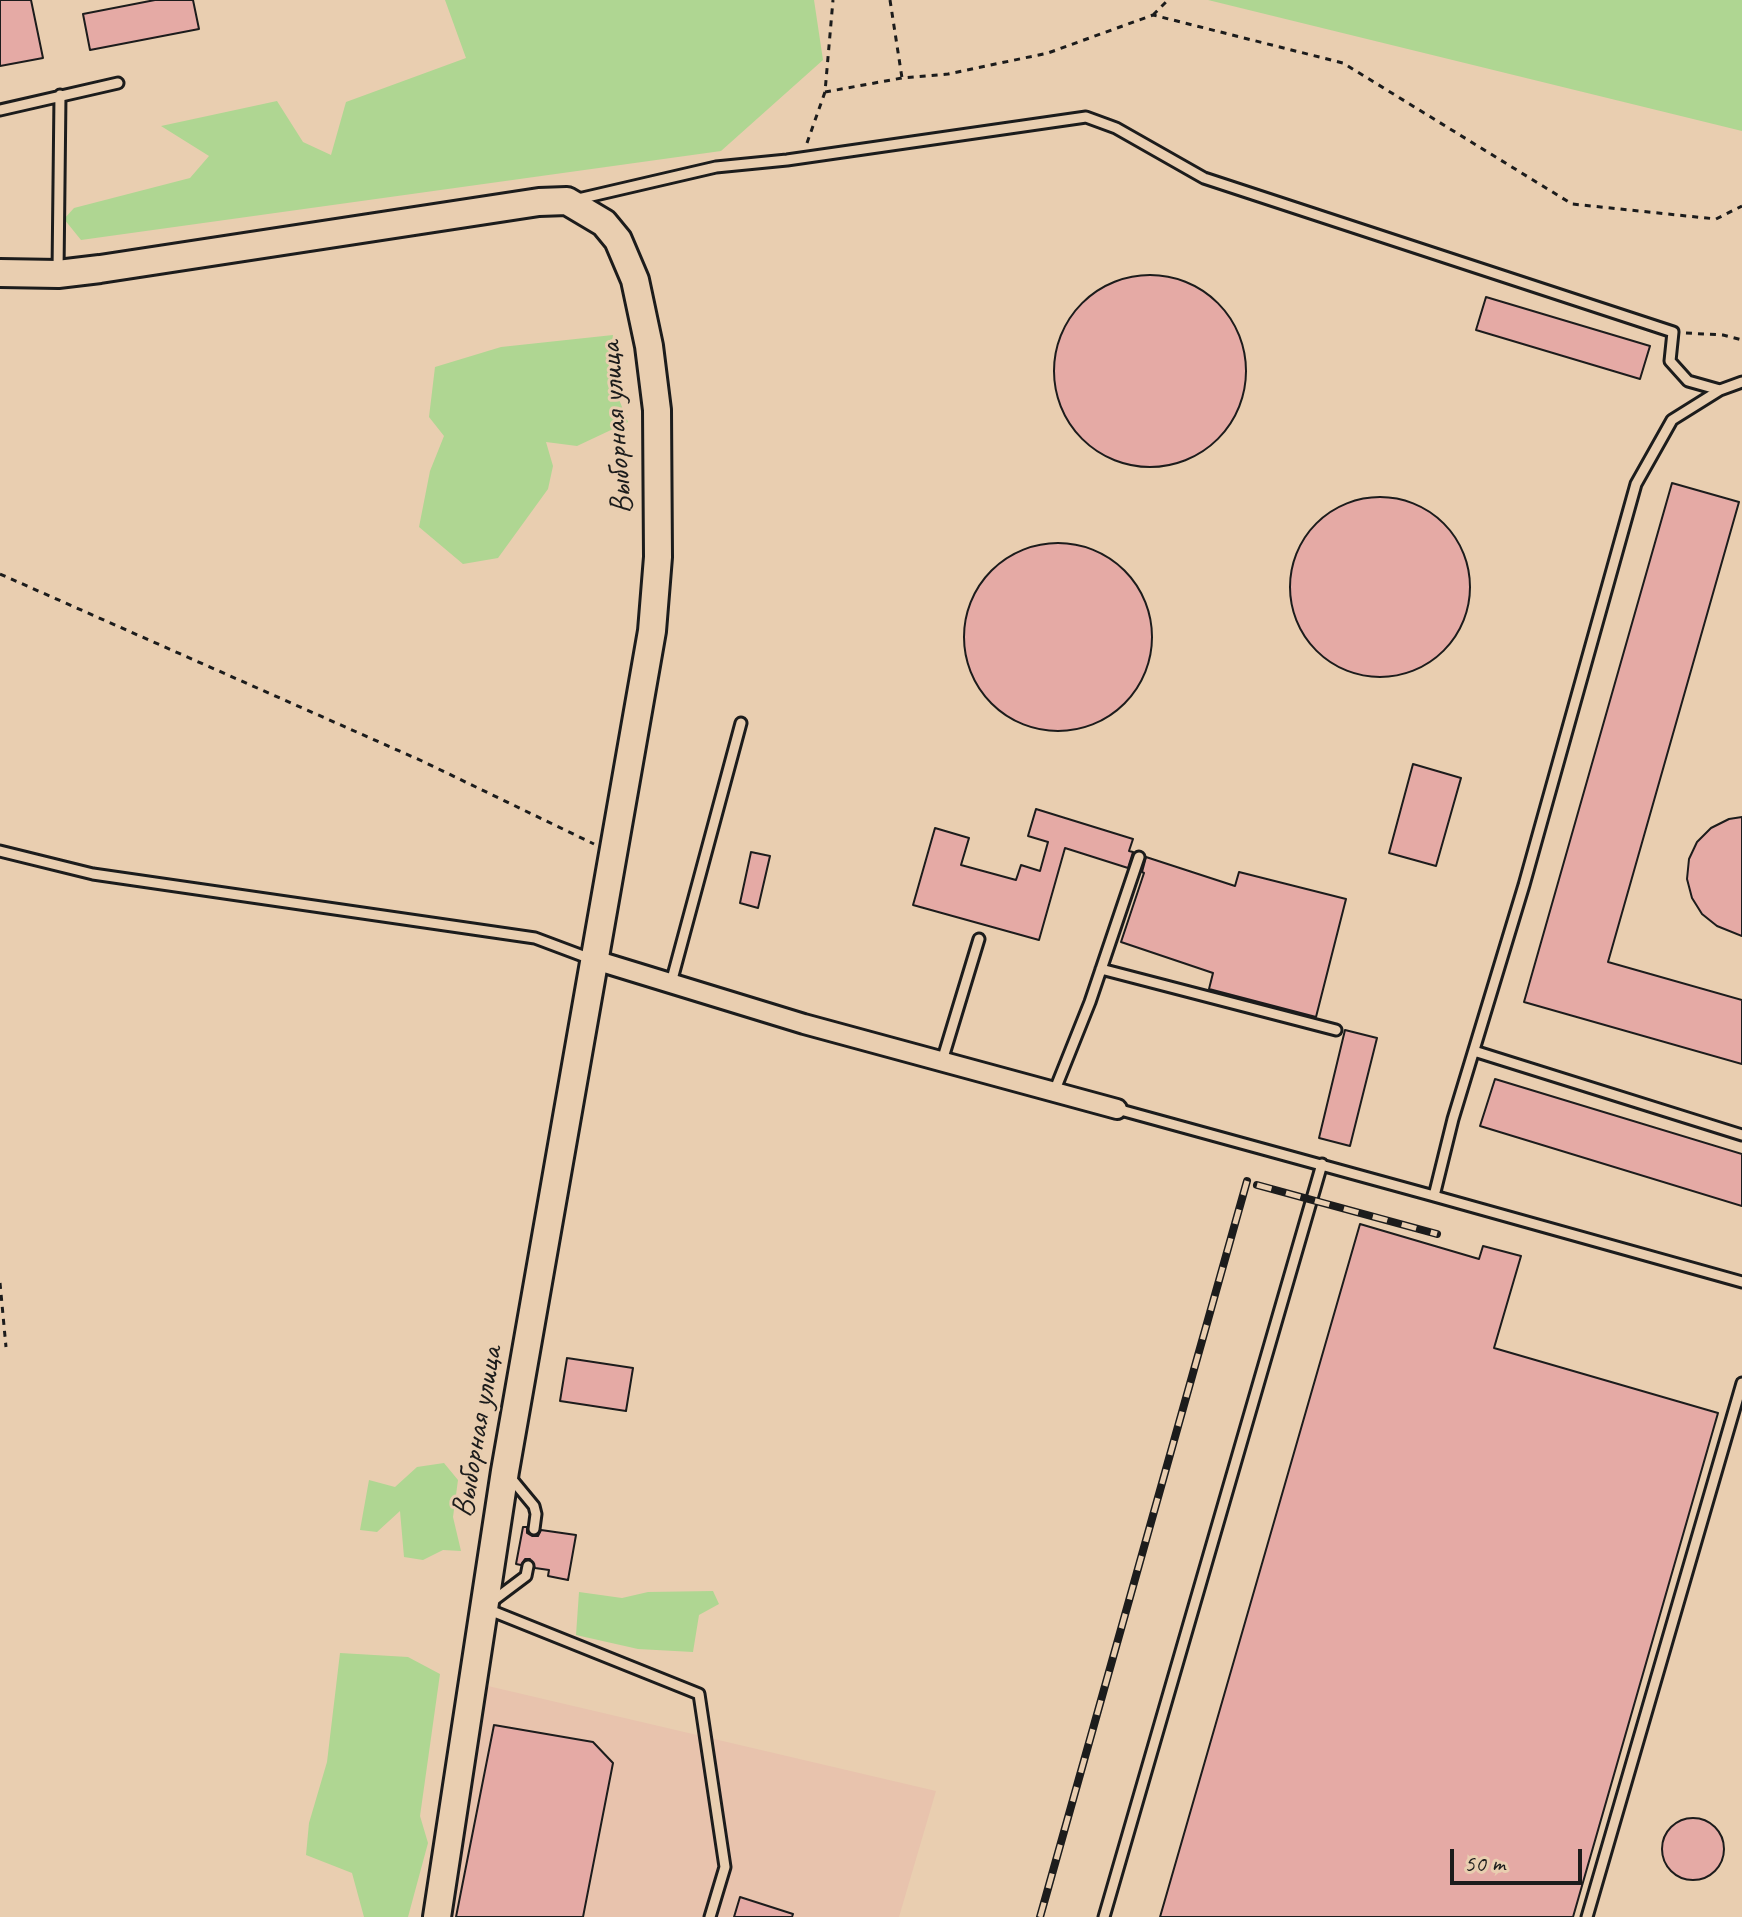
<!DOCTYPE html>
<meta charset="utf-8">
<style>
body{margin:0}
#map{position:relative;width:1742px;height:1917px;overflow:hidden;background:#e9ceb0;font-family:Caveat,sans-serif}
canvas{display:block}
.scale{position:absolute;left:1450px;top:1849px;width:132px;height:36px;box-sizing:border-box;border:4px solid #1c1c1c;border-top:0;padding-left:10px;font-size:24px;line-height:28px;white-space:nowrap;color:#1c1c1c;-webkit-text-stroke:6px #e9ceb0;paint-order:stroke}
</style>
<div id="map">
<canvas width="1742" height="1917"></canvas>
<div class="scale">50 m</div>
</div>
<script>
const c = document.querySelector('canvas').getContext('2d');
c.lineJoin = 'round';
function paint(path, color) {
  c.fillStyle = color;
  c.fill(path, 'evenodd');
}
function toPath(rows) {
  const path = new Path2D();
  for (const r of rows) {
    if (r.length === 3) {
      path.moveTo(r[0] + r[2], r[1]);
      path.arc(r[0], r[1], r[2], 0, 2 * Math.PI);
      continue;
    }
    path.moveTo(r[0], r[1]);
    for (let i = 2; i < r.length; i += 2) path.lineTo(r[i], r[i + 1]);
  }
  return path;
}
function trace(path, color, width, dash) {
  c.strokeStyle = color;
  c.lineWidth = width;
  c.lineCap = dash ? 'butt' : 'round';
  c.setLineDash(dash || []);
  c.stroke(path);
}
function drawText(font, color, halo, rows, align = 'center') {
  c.font = font + ' Caveat,sans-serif';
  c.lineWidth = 6;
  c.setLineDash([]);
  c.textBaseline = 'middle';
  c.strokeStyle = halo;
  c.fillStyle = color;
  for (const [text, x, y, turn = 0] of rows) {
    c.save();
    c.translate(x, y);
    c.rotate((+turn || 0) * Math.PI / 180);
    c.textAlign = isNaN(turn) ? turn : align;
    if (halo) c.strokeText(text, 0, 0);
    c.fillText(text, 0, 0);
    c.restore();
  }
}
const built = toPath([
 [488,1686,936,1791,899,1917,446,1917]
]);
const green = toPath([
 [445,0,814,0,823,60,721,151,81,240,64,219,74,208,190,178,209,156,161,126,277,101,303,142,331,155,346,102,466,58],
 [1208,0,1742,0,1742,131],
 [613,335,608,372,628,422,577,446,546,442,553,466,548,489,498,558,463,564,419,527,430,471,444,436,429,417,435,367,501,347],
 [444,1463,458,1480,453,1517,461,1551,443,1550,423,1560,404,1557,400,1511,377,1532,360,1530,369,1480,395,1487,417,1467],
 [713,1591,719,1604,699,1615,693,1652,638,1649,576,1635,579,1592,622,1598,648,1592],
 [340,1653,408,1657,440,1674,420,1816,428,1843,408,1917,364,1917,352,1873,306,1855,309,1823,327,1762]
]);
const building = toPath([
 [0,0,31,0,43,58,0,66,0,0],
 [155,0,193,0,199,29,90,50,83,14,155,0],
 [1150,371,96],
 [1486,297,1650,346,1640,379,1476,330,1486,297],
 [1672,483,1739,502,1608,962,1742,1000,1742,1064,1524,1002,1672,483],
 [1380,587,90],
 [1058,637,94],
 [1413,764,1461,778,1436,866,1389,853,1413,764],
 [1036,809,1133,839,1129,851,1133,852,1128,868,1065,848,1039,940,913,905,935,828,969,838,961,865,1016,880,1021,865,1040,871,1048,842,1028,836,1036,809],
 [1742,817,1742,936,1717,926,1702,914,1692,898,1687,879,1689,859,1697,842,1711,828,1729,819,1742,817],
 [751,852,770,856,758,908,740,903,751,852],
 [1146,857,1235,886,1239,872,1346,899,1316,1017,1209,989,1213,973,1121,942,1144,873,1142,872,1146,857],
 [1345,1030,1377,1038,1350,1146,1319,1138,1345,1030],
 [1495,1079,1742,1154,1742,1206,1480,1126,1495,1079],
 [1360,1224,1479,1259,1483,1246,1521,1256,1494,1348,1718,1413,1573,1917,1160,1917,1360,1224],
 [567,1358,633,1368,626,1411,560,1401,567,1358],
 [523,1527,527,1527,527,1533,532,1536,538,1536,541,1530,576,1535,568,1580,548,1576,549,1570,535,1568,530,1559,525,1559,521,1565,516,1564,523,1527],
 [494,1725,593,1742,613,1763,583,1917,456,1917,494,1725],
 [1693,1849,31],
 [740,1897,793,1914,792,1917,734,1917,740,1897]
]);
const path = toPath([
 [890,0,902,78],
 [1153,15,1168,0],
 [825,92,902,78,948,74,1048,53,1153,15,1343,63,1572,204,1716,219,1742,206],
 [807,143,825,92,833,0],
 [1686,333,1723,335,1742,340],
 [0,574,422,761,594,844],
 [0,1283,6,1347]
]);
const service = toPath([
 [0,110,118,83],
 [574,200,716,167,787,160,1086,117,1116,128,1204,178,1673,332,1670,361,1688,381,1720,390],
 [58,272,60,95],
 [0,851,93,874,535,938,591,959],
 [1101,969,1336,1030],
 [671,983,741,723],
 [1474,1051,1742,1135],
 [942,1061,979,939],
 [1054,1092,1090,1002,1139,857],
 [1117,1109,1434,1196,1453,1119,1524,885,1636,484,1672,420,1720,390,1742,382],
 [1434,1196,1742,1282],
 [510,1477,534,1506,536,1514,534,1529],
 [490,1603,526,1576,528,1566],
 [487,1609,699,1694,725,1867,710,1917],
 [1104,1917,1322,1164],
 [1587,1917,1742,1383]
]);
const minor = toPath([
 [595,960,804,1024,1117,1109]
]);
const secondary = toPath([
 [0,273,58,274,100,269,539,202,567,201,604,223,618,240,635,280,649,346,657,410,658,557,652,631,505,1471,437,1917]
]);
const rail = toPath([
 [1257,1185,1437,1234],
 [1040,1917,1247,1181]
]);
const streetNames = [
 ["Выборная улица",617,428,-94],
 ["Выборная улица",478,1432,-80]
];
paint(built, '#e8c3ad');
paint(green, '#afd692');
paint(building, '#e5aaa5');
trace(building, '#1c1c1c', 2);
trace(service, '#1c1c1c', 15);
trace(minor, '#1c1c1c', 24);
trace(secondary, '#1c1c1c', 32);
trace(path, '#1c1c1c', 3, [6, 6]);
trace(service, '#e9ceb0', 9);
trace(minor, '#e9ceb0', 18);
trace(secondary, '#e9ceb0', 26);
trace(rail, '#1c1c1c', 8);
trace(rail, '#e9ceb0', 5, [15]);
drawText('32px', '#1c1c1c', '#e9ceb0', streetNames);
</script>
